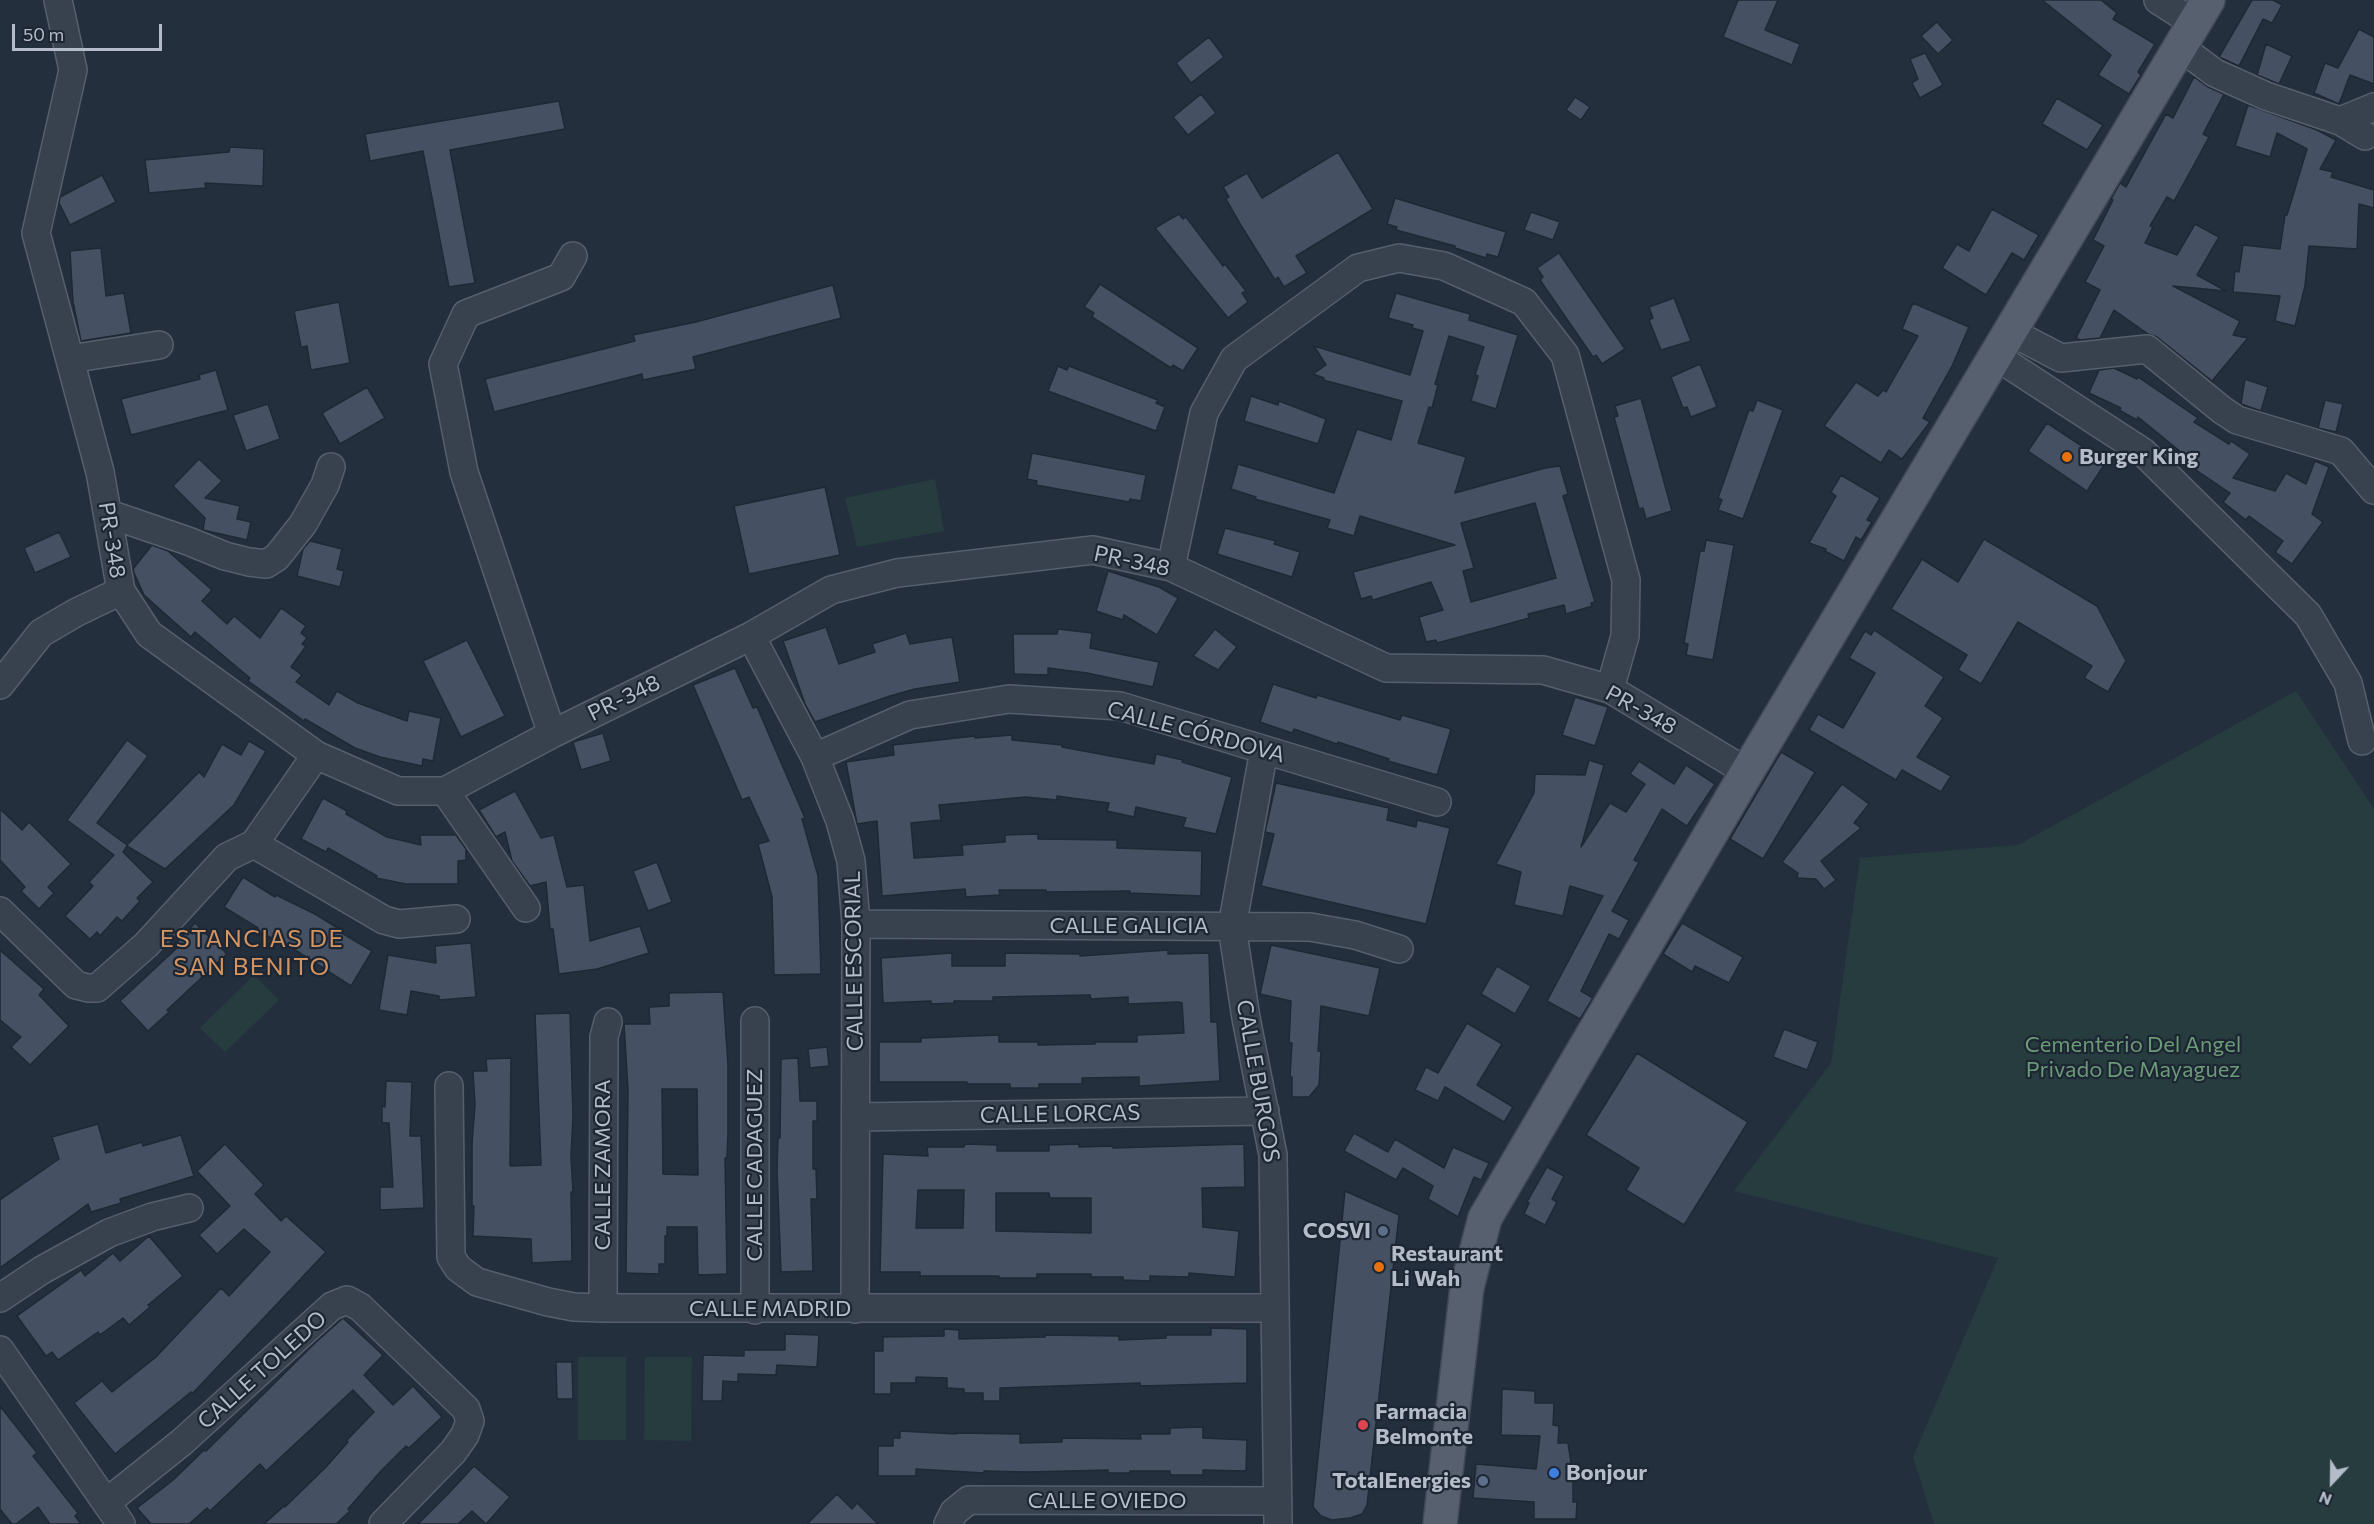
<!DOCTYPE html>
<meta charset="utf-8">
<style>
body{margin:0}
#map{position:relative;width:2374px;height:1524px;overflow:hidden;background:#242f3e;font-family:Commissioner,sans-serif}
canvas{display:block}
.north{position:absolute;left:2302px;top:1452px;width:60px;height:60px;-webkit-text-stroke:4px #1d2633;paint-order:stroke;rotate:202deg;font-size:16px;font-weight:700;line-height:24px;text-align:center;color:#b4bcc9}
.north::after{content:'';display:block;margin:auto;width:21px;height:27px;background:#b4bcc9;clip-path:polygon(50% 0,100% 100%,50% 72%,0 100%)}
.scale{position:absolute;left:12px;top:24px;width:150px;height:27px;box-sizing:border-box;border:3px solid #b4bcc9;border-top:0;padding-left:8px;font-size:18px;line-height:21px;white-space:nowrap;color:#b4bcc9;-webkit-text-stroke:4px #1d2633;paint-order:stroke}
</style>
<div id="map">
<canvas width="2374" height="1524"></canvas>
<div class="north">N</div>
<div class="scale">50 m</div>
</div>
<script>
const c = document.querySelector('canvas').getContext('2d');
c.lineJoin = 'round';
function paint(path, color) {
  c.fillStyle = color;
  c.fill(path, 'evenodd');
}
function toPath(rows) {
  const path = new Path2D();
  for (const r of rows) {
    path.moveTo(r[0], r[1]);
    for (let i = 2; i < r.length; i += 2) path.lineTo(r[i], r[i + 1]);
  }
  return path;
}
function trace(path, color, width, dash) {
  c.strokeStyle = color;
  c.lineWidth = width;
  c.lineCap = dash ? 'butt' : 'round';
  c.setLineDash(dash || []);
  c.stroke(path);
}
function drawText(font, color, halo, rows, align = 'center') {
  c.font = font + ' Commissioner,sans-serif';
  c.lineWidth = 4.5;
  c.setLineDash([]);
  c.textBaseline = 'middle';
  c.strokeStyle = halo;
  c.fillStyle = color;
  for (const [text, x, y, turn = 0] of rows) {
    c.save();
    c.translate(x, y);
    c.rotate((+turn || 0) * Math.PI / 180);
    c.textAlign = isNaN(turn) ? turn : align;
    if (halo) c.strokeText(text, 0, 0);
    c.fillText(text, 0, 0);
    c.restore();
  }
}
const green = toPath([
 [935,479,944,531,857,547,845,498],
 [2296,691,2374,809,2374,1524,1934,1524,1913,1457,1998,1258,1734,1191,1831,1063,1860,858,2018,845],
 [254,975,279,1000,225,1052,200,1028],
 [578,1357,626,1357,626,1440,578,1440],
 [645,1357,692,1357,691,1441,644,1440]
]);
const building = toPath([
 [1738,0,1778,0,1765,30,1800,44,1792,65,1723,37,1738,0],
 [2042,0,2101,0,2117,13,2113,19,2155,44,2138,72,2141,75,2129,94,2098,75,2111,55,2042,0],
 [2252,0,2273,0,2282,5,2272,23,2263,19,2239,66,2219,57,2252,0],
 [1937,22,1953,40,1938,54,1921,36,1937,22],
 [2359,29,2374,37,2374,84,2350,75,2339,104,2314,93,2325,63,2338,68,2359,29],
 [1209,37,1224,57,1191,83,1176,63,1209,37],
 [2266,44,2292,56,2279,84,2257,75,2266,44],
 [1925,53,1943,85,1920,98,1912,83,1918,79,1910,59,1925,53],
 [2194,77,2208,87,2224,94,2203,134,2209,137,2195,163,2174,201,2167,197,2150,226,2153,227,2145,243,2177,255,2195,224,2219,237,2197,275,2226,291,2173,286,2240,321,2233,335,2248,338,2212,381,2157,337,2148,334,2114,310,2100,338,2080,340,2076,338,2100,290,2085,282,2104,246,2093,240,2113,200,2111,199,2120,183,2126,187,2166,114,2173,118,2194,77],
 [1201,94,1216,113,1188,135,1173,117,1201,94],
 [1575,97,1590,107,1581,120,1566,110,1575,97],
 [2057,98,2103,125,2087,150,2042,124,2057,98],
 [559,101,565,129,450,150,475,283,449,287,423,151,370,161,365,134,559,101],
 [2248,105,2317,130,2336,140,2320,169,2333,172,2331,177,2374,190,2374,208,2359,204,2357,249,2309,246,2305,286,2295,326,2275,321,2280,296,2233,292,2235,271,2239,272,2243,245,2280,249,2285,215,2287,215,2307,149,2277,133,2270,157,2235,146,2248,105],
 [230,147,264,149,263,186,205,183,206,188,149,193,145,160,229,152,230,147],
 [1338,152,1373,209,1296,256,1307,273,1284,287,1278,277,1275,280,1242,227,1226,199,1229,197,1223,187,1247,173,1262,198,1338,152],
 [102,175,116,202,70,225,59,203,60,197,102,175],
 [1395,198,1506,232,1498,257,1487,254,1486,258,1455,248,1455,246,1396,230,1397,227,1387,224,1395,198],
 [1992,209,2039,235,2024,260,2012,253,1986,295,1942,268,1957,244,1969,251,1992,209],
 [1531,212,1560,222,1553,240,1524,230,1531,212],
 [1179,214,1183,219,1186,217,1223,266,1225,264,1246,291,1242,293,1248,302,1228,318,1155,228,1179,214],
 [101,248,106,296,124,293,131,333,81,341,73,302,70,251,101,248],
 [1559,253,1625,349,1602,364,1596,355,1593,357,1540,280,1543,277,1537,268,1559,253],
 [1100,284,1198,348,1183,371,1173,365,1171,368,1092,317,1094,313,1084,307,1100,284],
 [833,285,841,318,693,357,696,369,643,380,642,374,494,412,485,379,635,341,633,335,696,322,833,285],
 [1396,293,1470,314,1469,320,1518,335,1496,409,1471,401,1478,376,1475,375,1484,347,1449,336,1435,384,1438,385,1432,408,1429,407,1418,443,1466,457,1455,493,1545,468,1560,466,1568,494,1563,496,1595,602,1591,603,1592,606,1566,614,1564,605,1528,614,1529,618,1497,627,1437,643,1436,640,1426,642,1419,617,1443,610,1431,582,1373,600,1371,596,1361,599,1353,572,1455,545,1360,516,1354,536,1327,528,1330,520,1255,499,1256,497,1231,489,1238,464,1334,493,1357,429,1391,440,1402,401,1323,380,1324,378,1313,374,1326,365,1314,346,1410,375,1423,331,1412,328,1413,325,1388,318,1396,293],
 [1535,503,1556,578,1471,602,1463,571,1474,568,1461,523,1535,503],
 [1674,298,1691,341,1661,350,1649,320,1653,318,1649,307,1674,298],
 [339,302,350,363,311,370,307,346,301,347,294,311,339,302],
 [1913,303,1969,327,1952,366,1923,418,1930,422,1902,459,1889,450,1881,463,1824,426,1856,382,1878,396,1883,390,1886,392,1918,336,1902,329,1913,303],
 [1700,364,1717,407,1691,417,1687,407,1683,408,1671,377,1700,364],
 [1058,366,1067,370,1069,366,1158,400,1156,403,1165,407,1156,431,1048,391,1058,366],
 [2114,368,2137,379,2138,377,2198,418,2194,422,2229,444,2231,441,2250,454,2233,478,2275,491,2286,473,2306,484,2315,461,2329,467,2312,514,2323,522,2292,564,2275,552,2283,541,2249,516,2246,520,2223,502,2230,493,2196,470,2198,467,2186,459,2187,457,2138,417,2137,420,2119,410,2121,408,2089,393,2099,370,2114,368],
 [216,370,228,410,131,435,121,399,200,379,199,375,216,370],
 [2245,379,2268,387,2261,411,2241,404,2245,379],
 [367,387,385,418,340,444,322,413,367,387],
 [1251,396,1278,405,1279,401,1326,419,1318,444,1244,421,1251,396],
 [1641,398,1672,511,1646,519,1643,508,1639,509,1614,417,1618,416,1615,406,1641,398],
 [1757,400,1783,410,1743,519,1718,510,1722,500,1718,498,1749,410,1753,411,1757,400],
 [2325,400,2343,404,2336,432,2318,428,2325,400],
 [268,404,280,439,246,451,233,415,268,404],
 [2047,423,2106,462,2087,491,2028,451,2047,423],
 [1032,453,1146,475,1141,501,1130,499,1129,502,1036,485,1037,481,1027,479,1032,453],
 [199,459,222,481,205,498,240,506,237,519,251,522,247,540,203,530,205,518,173,486,199,459],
 [1841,475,1880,498,1867,520,1872,522,1861,540,1856,537,1844,561,1825,551,1826,549,1809,543,1836,496,1831,492,1841,475],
 [825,487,840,555,749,574,734,506,825,487],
 [1225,528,1276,541,1274,544,1300,552,1292,577,1217,554,1225,528],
 [59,532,71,557,35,573,24,548,59,532],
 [1984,539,2097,606,2126,661,2108,692,2084,678,2092,666,2018,622,1981,684,1958,670,1967,655,1891,609,1922,559,1958,582,1984,539],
 [1706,540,1734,545,1713,660,1686,655,1688,644,1684,643,1700,551,1704,551,1706,540],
 [310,541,342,549,337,569,344,571,340,587,297,576,303,549,310,541],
 [152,545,168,551,212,590,202,601,227,624,234,616,260,638,281,608,306,626,301,633,307,638,302,644,306,646,291,667,302,675,296,682,329,705,337,691,358,703,407,721,409,711,441,718,433,761,423,759,422,766,380,757,355,748,305,719,304,721,248,681,250,678,195,632,191,637,144,595,134,573,133,569,152,545],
 [1108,571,1159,587,1178,598,1157,635,1124,615,1123,620,1096,611,1108,571],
 [826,627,839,664,875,652,872,644,906,633,910,644,952,637,960,682,915,689,890,696,815,722,805,704,783,641,826,627],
 [1058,629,1092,633,1090,648,1159,662,1153,687,1087,673,1048,668,1048,675,1014,674,1013,634,1057,634,1058,629],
 [1215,629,1237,647,1218,670,1193,656,1215,629],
 [1874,630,1944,677,1925,706,1943,718,1917,757,1951,776,1941,792,1902,770,1896,780,1809,730,1818,714,1843,728,1875,673,1849,658,1865,631,1871,635,1874,630],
 [467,640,505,716,461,737,423,661,467,640],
 [735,668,753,708,757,707,805,818,802,819,818,876,821,974,774,975,772,897,758,844,769,841,749,797,742,800,693,685,735,668],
 [1273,684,1316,698,1317,695,1400,720,1402,715,1451,729,1437,775,1388,761,1389,759,1338,742,1337,744,1294,729,1292,733,1260,722,1273,684],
 [1575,697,1608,707,1595,746,1562,735,1575,697],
 [603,733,611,761,581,770,573,742,603,733],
 [1012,735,1012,740,1062,745,1062,747,1154,764,1156,754,1183,760,1182,762,1232,777,1216,834,1183,827,1186,818,1136,807,1134,817,1107,811,1109,803,1057,796,1057,800,1026,797,939,805,941,820,911,823,914,858,963,855,962,845,1005,842,1005,835,1038,834,1038,839,1117,840,1117,848,1202,851,1201,896,1130,893,1130,891,1046,892,1046,890,999,890,1000,895,966,897,965,889,882,896,877,821,857,824,846,762,894,755,893,745,975,736,975,738,1012,735],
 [127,740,148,756,97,823,127,845,199,772,204,777,222,744,241,755,249,741,266,751,234,805,165,869,127,846,123,852,153,882,137,898,140,901,122,921,117,917,100,936,97,932,90,939,65,916,93,886,89,882,114,855,67,820,127,740],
 [1781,752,1815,772,1763,859,1730,839,1781,752],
 [1589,760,1604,765,1581,847,1610,803,1626,812,1645,784,1630,774,1639,761,1674,784,1686,765,1715,784,1687,826,1662,809,1634,860,1639,862,1612,911,1629,920,1619,939,1609,934,1581,991,1593,998,1580,1019,1547,1001,1603,896,1570,886,1563,916,1514,905,1521,872,1496,864,1534,793,1535,774,1585,775,1589,760],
 [1276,783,1389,808,1387,820,1416,827,1417,820,1450,828,1426,924,1261,886,1274,834,1265,832,1276,783],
 [1842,784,1869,804,1854,823,1861,828,1821,861,1836,880,1824,889,1816,879,1797,878,1798,873,1782,862,1842,784],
 [515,791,541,838,554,835,567,887,584,885,590,941,640,926,649,953,597,969,559,974,553,929,550,929,546,882,530,886,512,861,505,832,496,837,479,810,515,791],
 [323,798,347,811,346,814,387,837,421,845,420,835,456,835,466,849,466,860,458,861,458,884,406,884,376,878,377,876,328,848,326,852,301,839,323,798],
 [0,809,22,830,29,822,71,864,48,887,54,893,39,909,21,891,25,887,0,860,0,809],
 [657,862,672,902,648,911,633,871,657,862],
 [243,877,275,897,276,895,315,914,341,930,340,932,372,951,351,986,292,948,257,931,258,928,224,907,243,877],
 [195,923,227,954,167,1010,169,1012,148,1031,120,1001,178,947,175,944,195,923],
 [1682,923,1743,957,1729,983,1695,966,1692,972,1663,954,1682,923],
 [471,943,476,997,439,1000,439,996,411,991,407,1015,379,1010,388,955,436,963,435,946,471,943],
 [1271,945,1380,968,1369,1016,1321,1006,1318,1051,1321,1051,1319,1085,1309,1097,1292,1097,1292,1077,1290,1077,1292,1043,1289,1043,1291,1001,1260,994,1271,945],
 [0,950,44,989,39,995,69,1026,30,1065,11,1047,21,1037,0,1020,0,950],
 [1168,950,1168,954,1209,953,1211,1022,1217,1022,1220,1081,1139,1086,1139,1077,1082,1078,1082,1084,1039,1084,1039,1088,1010,1088,1010,1084,967,1084,967,1082,879,1082,879,1042,921,1042,921,1038,999,1035,999,1042,1038,1042,1038,1045,1095,1044,1095,1042,1137,1042,1137,1035,1184,1033,1182,1003,1178,1002,1128,1004,1128,997,1091,999,1090,995,993,997,993,1001,954,1001,954,1003,931,1004,931,1001,883,1003,881,958,952,953,952,966,1005,966,1005,953,1080,954,1080,956,1168,950],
 [1497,966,1531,986,1515,1014,1481,994,1497,966],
 [723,992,728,1065,728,1133,727,1158,725,1158,727,1274,698,1275,697,1227,667,1227,667,1236,665,1236,665,1264,659,1264,659,1274,626,1273,628,1090,624,1024,650,1024,649,1007,669,1006,669,993,723,992],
 [662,1089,697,1089,698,1175,663,1174,662,1089],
 [570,1013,573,1117,571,1156,573,1192,571,1192,572,1261,532,1263,531,1239,473,1236,474,1206,472,1206,472,1144,475,1105,473,1071,487,1071,486,1059,511,1058,510,1166,541,1165,535,1014,570,1013],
 [1467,1023,1502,1044,1477,1085,1513,1107,1504,1122,1445,1087,1438,1101,1415,1090,1426,1067,1438,1073,1467,1023],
 [1784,1029,1818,1042,1807,1070,1773,1057,1784,1029],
 [827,1047,829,1066,810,1068,808,1049,827,1047],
 [1637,1053,1748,1122,1684,1225,1626,1190,1639,1168,1586,1135,1637,1053],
 [798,1058,800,1101,817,1101,817,1121,813,1121,813,1169,816,1169,817,1199,811,1199,813,1271,781,1272,777,1169,778,1138,780,1138,781,1059,798,1058],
 [386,1081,412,1082,410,1136,421,1136,424,1208,380,1210,380,1187,393,1187,389,1123,382,1123,382,1106,385,1107,386,1081],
 [98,1124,106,1153,142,1142,143,1146,181,1135,194,1176,120,1199,121,1203,91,1212,88,1204,0,1268,0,1200,59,1159,52,1137,98,1124],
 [1354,1133,1388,1152,1395,1139,1444,1168,1453,1147,1489,1163,1481,1180,1474,1177,1458,1217,1428,1199,1433,1186,1403,1168,1396,1180,1344,1151,1354,1133],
 [225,1144,264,1185,255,1194,281,1221,286,1216,326,1252,193,1393,191,1392,115,1454,74,1403,102,1381,112,1392,156,1357,221,1288,229,1296,270,1252,244,1229,217,1254,199,1235,230,1206,197,1171,225,1144],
 [965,1144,997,1145,997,1151,1049,1151,1049,1145,1079,1144,1079,1147,1113,1146,1113,1148,1244,1144,1245,1187,1202,1188,1203,1227,1239,1231,1235,1277,1189,1273,1189,1277,1150,1276,1150,1281,1123,1280,1123,1277,1091,1277,1091,1274,1037,1274,1037,1278,999,1278,999,1276,920,1276,920,1272,880,1272,883,1154,928,1156,927,1147,964,1147,965,1144],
 [918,1190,964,1190,963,1228,916,1228,918,1190],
 [996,1193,1049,1193,1050,1198,1091,1198,1091,1233,996,1231,996,1193],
 [1547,1167,1564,1176,1552,1199,1557,1202,1545,1225,1524,1214,1529,1203,1527,1202,1547,1167],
 [1345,1191,1399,1215,1367,1505,1362,1514,1350,1518,1332,1520,1321,1516,1313,1507,1345,1191],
 [149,1236,183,1276,148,1305,150,1307,129,1325,123,1318,100,1335,98,1332,58,1360,52,1352,46,1356,17,1316,81,1270,85,1276,113,1253,120,1261,149,1236],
 [343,1318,383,1355,364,1375,393,1405,413,1386,442,1417,409,1448,406,1446,380,1472,348,1509,350,1511,336,1524,264,1524,284,1506,285,1507,326,1467,348,1442,346,1441,374,1412,353,1390,266,1471,260,1464,210,1511,207,1508,189,1524,151,1524,137,1508,172,1481,204,1450,206,1451,315,1343,343,1318],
 [1211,1328,1247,1329,1247,1383,1140,1386,1140,1383,1000,1388,1000,1401,983,1401,983,1393,964,1393,964,1389,947,1388,947,1378,916,1377,916,1383,891,1383,891,1394,874,1394,874,1351,883,1351,883,1337,944,1336,944,1329,959,1330,959,1339,1045,1337,1045,1335,1119,1336,1119,1340,1166,1338,1166,1335,1211,1335,1211,1328],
 [785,1334,819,1335,817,1367,777,1365,776,1375,738,1374,738,1382,723,1381,722,1401,702,1401,703,1355,744,1356,744,1350,785,1350,785,1334],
 [556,1362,572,1362,573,1399,557,1399,556,1362],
 [1502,1389,1535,1391,1535,1403,1554,1403,1553,1425,1559,1426,1558,1443,1568,1443,1573,1477,1573,1502,1577,1502,1576,1519,1534,1519,1534,1502,1473,1498,1476,1464,1536,1469,1540,1436,1501,1435,1502,1389],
 [0,1406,37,1453,33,1456,78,1513,75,1516,81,1524,50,1524,38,1507,16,1524,12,1524,0,1509,0,1406],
 [1203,1427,1203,1438,1247,1440,1246,1471,1203,1470,1203,1475,1170,1475,1170,1471,1130,1471,1130,1473,1108,1473,1108,1470,1027,1472,984,1471,984,1473,916,1469,916,1476,878,1476,878,1446,893,1446,893,1438,900,1438,900,1431,956,1434,956,1433,1020,1434,1020,1443,1062,1442,1062,1438,1141,1439,1140,1434,1170,1434,1170,1428,1203,1427],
 [474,1466,510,1497,486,1524,472,1511,458,1524,418,1524,448,1494,474,1466],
 [837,1494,852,1509,857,1503,878,1524,807,1524,837,1494]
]);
const minor = toPath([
 [58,0,73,70,36,233,100,472,121,591,149,634,316,755,398,791,445,791,552,734,751,636,831,590,897,573,1093,550,1171,567,1386,668,1543,670,1610,689,1747,772],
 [2158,0,2194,23],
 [2180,47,2215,73,2266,96,2340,121,2365,136],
 [2340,121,2374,107],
 [2009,331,2061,358,2147,349,2222,410,2237,420,2341,451,2374,490],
 [1994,355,2143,452,2308,615,2348,683,2362,741],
 [70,359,159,345],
 [109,514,188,541,225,556,249,562,266,564,277,557,303,524,325,485,331,467],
 [1171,567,1204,413,1234,359,1358,268,1399,258,1444,266,1524,302,1565,355,1626,580,1625,636,1610,689],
 [751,636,815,757,840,821,851,861,856,924,855,1309],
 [0,685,41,633,77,612,121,591],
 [552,734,464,472,443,364,466,314,561,277,573,256],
 [1264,750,1232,927,1246,1018,1273,1155,1278,1524],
 [815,757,910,715,1009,699,1120,706,1437,802],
 [445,791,526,908],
 [254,844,316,755],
 [0,911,76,985,88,988,97,988,146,945,227,857,254,844,384,920,399,924,456,919],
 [856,924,1310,927,1355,935,1399,949],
 [449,1086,451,1257,458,1268,477,1282,548,1302,574,1307,603,1308,1274,1308],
 [856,1117,1265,1111],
 [0,1298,42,1270,109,1233,152,1217,189,1208],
 [603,1308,604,1037,608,1022],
 [755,1310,755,1021],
 [0,1350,121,1524],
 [107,1502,182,1442,332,1306,347,1300,360,1307,466,1409,470,1421,465,1435,453,1452,383,1524],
 [948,1524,954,1512,969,1500,1277,1501]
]);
const major = toPath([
 [1440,1524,1467,1287,1485,1218,1747,772,2208,0]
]);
const markers = [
 [2067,457,6,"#e8710a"],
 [1383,1231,6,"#5c6f8a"],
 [1379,1267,6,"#e8710a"],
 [1363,1425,6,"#e0444e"],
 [1554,1473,6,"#3f7fe0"],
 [1483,1481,6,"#5c6f8a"]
];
const poiNames = [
 ["Burger King",2079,457],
 ["COSVI",1371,1231,"right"],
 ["Restaurant",1391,1254],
 ["Li Wah",1391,1279],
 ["Farmacia",1375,1412],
 ["Belmonte",1375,1437],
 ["Bonjour",1566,1473],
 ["TotalEnergies",1471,1481,"right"]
];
const streetNames = [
 ["PR-348",112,540,81],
 ["PR-348",1132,561,12],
 ["PR-348",624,698,-26],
 ["PR-348",1641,710,29],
 ["CALLE CÓRDOVA",1196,732,15],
 ["CALLE GALICIA",1129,926],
 ["CALLE ESCORIAL",854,961,-91],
 ["CALLE BURGOS",1258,1081,80],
 ["CALLE LORCAS",1060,1114,-1],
 ["CALLE ZAMORA",603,1165,-90],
 ["CALLE CADAGUEZ",755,1165,-90],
 ["CALLE MADRID",770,1309],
 ["CALLE TOLEDO",262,1370,-42],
 ["CALLE OVIEDO",1107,1501]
];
const parkNames = [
 ["Cementerio Del Angel",2133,1045],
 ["Privado De Mayaguez",2133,1070]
];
const neighbourhoodNames = [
 ["ESTANCIAS DE",252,939],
 ["SAN BENITO",252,967]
];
paint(green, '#263c3f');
paint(building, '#455162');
trace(building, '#1f2835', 1.5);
trace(minor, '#565f6c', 30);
trace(major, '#414a57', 36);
trace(minor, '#38414e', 27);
trace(major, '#56606e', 33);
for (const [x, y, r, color] of markers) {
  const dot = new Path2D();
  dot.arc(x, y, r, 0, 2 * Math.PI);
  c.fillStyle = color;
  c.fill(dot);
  trace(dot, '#1d2633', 2);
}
drawText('bold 22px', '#b4bcc9', '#1d2633', poiNames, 'left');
drawText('22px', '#b4bcc9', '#1d2633', streetNames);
drawText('22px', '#6b9a76', '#1d2633', parkNames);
c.letterSpacing = '1.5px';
drawText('24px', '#d59563', '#1d2633', neighbourhoodNames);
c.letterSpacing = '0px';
</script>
